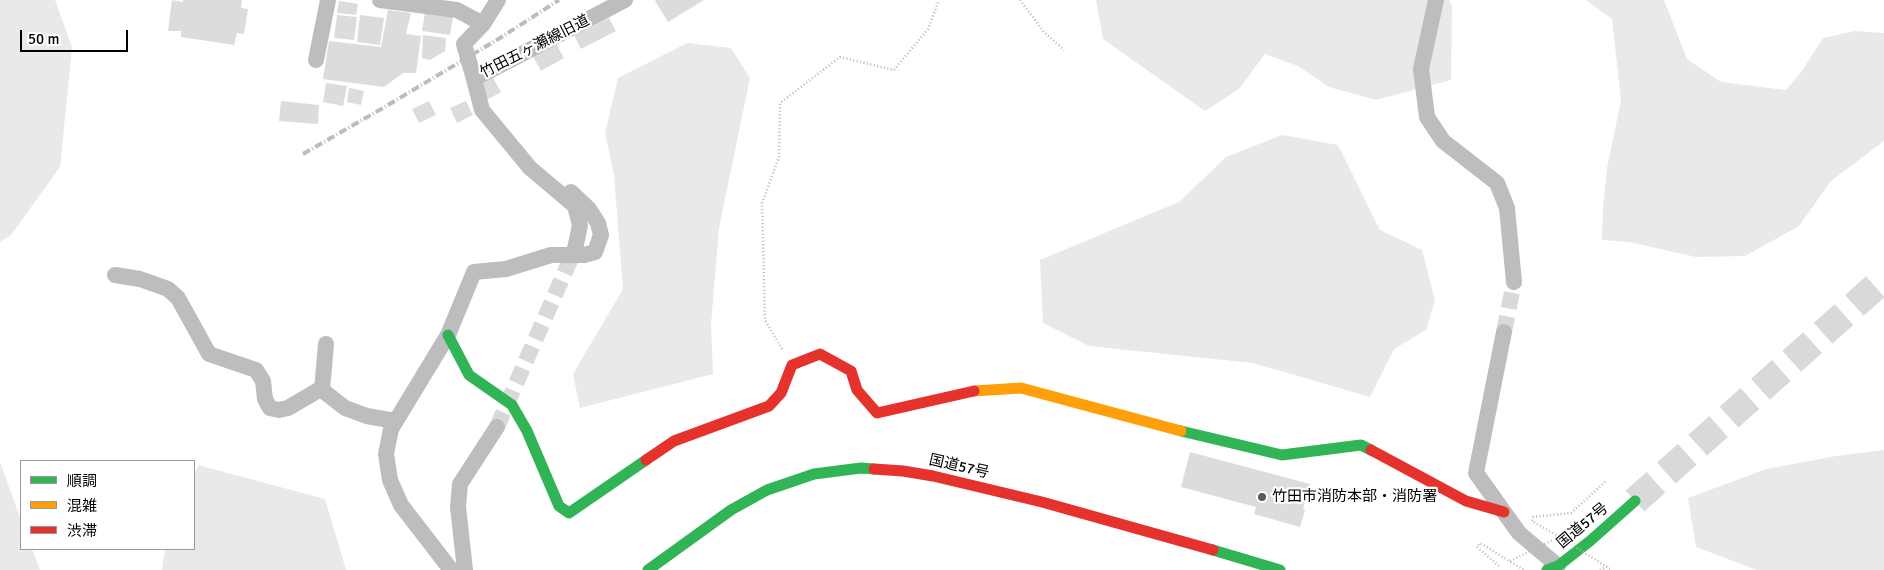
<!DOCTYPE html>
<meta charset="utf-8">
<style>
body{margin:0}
#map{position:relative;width:1884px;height:570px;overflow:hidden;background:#fff;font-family:Signika,"Noto Sans JP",sans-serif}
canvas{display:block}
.legend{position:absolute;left:20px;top:460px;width:175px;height:90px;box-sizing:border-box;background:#fff;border:1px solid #999;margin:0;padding:6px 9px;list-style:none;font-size:15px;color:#000}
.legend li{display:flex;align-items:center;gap:10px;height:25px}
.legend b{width:25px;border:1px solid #999}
.scale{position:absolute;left:20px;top:30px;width:108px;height:22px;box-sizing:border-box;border:2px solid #000;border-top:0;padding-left:6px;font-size:15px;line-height:18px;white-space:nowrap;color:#000;-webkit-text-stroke:4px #fff;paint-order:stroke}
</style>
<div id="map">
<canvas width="1884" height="570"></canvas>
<ul class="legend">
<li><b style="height:6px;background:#30b455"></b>順調</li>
<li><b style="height:6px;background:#ff9f0a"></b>混雑</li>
<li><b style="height:6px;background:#e5322d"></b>渋滞</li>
</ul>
<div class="scale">50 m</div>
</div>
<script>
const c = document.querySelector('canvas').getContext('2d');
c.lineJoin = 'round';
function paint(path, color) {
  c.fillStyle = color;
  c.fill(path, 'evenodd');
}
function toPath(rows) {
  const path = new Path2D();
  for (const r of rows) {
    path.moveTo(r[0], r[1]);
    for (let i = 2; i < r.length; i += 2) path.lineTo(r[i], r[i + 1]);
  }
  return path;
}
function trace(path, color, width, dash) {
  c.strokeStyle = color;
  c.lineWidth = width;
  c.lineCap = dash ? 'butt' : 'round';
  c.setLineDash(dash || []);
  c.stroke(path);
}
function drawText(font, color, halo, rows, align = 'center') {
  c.font = font + ' Signika,"Noto Sans JP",sans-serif';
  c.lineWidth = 4.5;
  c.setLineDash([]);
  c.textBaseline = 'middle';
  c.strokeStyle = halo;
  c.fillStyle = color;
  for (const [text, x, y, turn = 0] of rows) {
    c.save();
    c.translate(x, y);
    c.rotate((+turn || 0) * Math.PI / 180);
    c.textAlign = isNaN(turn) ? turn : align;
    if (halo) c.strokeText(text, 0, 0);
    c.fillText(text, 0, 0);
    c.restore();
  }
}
const green = toPath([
 [0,0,55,0,72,47,60,167,11,235,0,242],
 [1096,0,1449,0,1452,7,1451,80,1376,100,1329,87,1298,66,1265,54,1239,89,1205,111,1103,39],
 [1586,0,1664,0,1687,59,1721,82,1786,90,1802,71,1823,38,1855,31,1884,33,1884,141,1831,181,1799,226,1745,256,1696,257,1629,242,1602,240,1603,208,1607,168,1621,100,1612,19],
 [687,43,731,48,750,78,719,228,711,324,713,374,580,408,573,374,623,289,614,175,605,133,618,78],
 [1282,135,1338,145,1380,230,1422,250,1435,300,1426,330,1394,349,1370,397,1253,363,1089,346,1043,323,1040,260,1179,202,1226,157],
 [1884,450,1884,570,1757,570,1696,547,1688,498,1766,469,1836,456],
 [0,462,21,520,21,549,32,549,40,570,0,570],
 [198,465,325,499,346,570,162,570,165,549,194,549,194,475]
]);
const building = toPath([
 [172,0,183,2,183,0,242,0,241,8,248,9,244,34,237,33,234,45,181,37,181,31,168,31],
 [656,0,704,0,668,22,655,1],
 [339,1,358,4,356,15,337,13],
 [388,10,411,13,406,34,421,36,416,73,403,73,384,87,323,79,329,41,381,47],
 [425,12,453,17,450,35,422,31],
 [337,15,357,17,354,40,334,38],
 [360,15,384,18,380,45,357,42],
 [609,18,616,31,581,49,574,35],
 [423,35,446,38,445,51,430,60,422,58],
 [554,40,564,58,541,71,531,53],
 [493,78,501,92,485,101,478,87],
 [326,83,347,86,343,106,323,102],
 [349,88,364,91,361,105,347,102],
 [281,101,319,105,318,124,279,121],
 [429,101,436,115,419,123,412,109],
 [466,101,473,115,457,123,450,108],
 [1190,452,1310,484,1303,509,1305,510,1300,527,1254,514,1256,507,1181,487]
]);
const streetTunnel = toPath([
 [1504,332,1514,282],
 [497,427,575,249]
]);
const highwayTunnel = toPath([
 [1635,501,1884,279]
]);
const path = toPath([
 [1020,0,1044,32,1064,50],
 [782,349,765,320,762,203,779,157,780,103,840,57,894,70,928,29,939,0],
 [1556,535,1532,521,1533,517,1571,513,1606,481],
 [1499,566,1477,547,1480,543,1524,570],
 [1600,570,1607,567]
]);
const street = toPath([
 [380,0,457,10,483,24],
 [498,0,483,24,464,44,474,79,625,0],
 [1436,0,1421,69,1427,117,1443,141,1497,183,1507,208,1514,282],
 [316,60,328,0],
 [474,79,482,110,530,168,575,206,580,225,575,249],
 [571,192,589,209,598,223,601,235,595,252,584,255],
 [115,275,140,279,168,289,178,298,209,354,256,370,263,381,265,399,270,408,279,410,288,408,322,388],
 [1504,332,1476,473,1519,533,1558,566],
 [326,344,322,390,345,408,367,416,395,421],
 [451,570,401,505,390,480,386,454,391,429,448,335,474,272,506,269],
 [465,570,458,507,460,484,497,427]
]);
const fast = toPath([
 [448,335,469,375,512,405,527,431,559,506,569,513,646,460],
 [1181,431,1282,455,1361,445,1371,450],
 [1213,550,1280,570],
 [648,570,731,510,767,490,814,474,861,468,874,469],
 [1547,570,1558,566,1590,541,1635,501]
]);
const slow = toPath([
 [974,391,1021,388,1181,431]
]);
const jam = toPath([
 [1371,450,1466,501,1504,512],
 [646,460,674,441,769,406,781,393,792,365,820,354,851,371,857,390,877,413,974,391],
 [874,469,903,471,933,476,1042,502,1213,550]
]);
const rail = toPath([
 [303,154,383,108,500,38,559,0]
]);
const pathBridge = toPath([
 [1556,535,1612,570],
 [1510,561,1559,537]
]);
const streetBridge = toPath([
 [506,269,551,255,584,255]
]);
const markers = [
 [1262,497,5,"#595959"]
];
const streetNames = [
 ["竹田五ヶ瀬線旧道",535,47,-27],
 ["国道57号",959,467,13],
 ["国道57号",1583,526,-40]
];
const poiNames = [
 ["竹田市消防本部・消防署",1272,497]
];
paint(green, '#e9e9e9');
paint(building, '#dcdcdc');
trace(streetTunnel, '#d9d9d9', 16, [16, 8]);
trace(highwayTunnel, '#d9d9d9', 28, [28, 14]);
trace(path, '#b8b8b8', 2.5, [1, 2.5]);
trace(street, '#bdbdbd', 16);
trace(fast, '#30b455', 11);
trace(slow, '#ff9f0a', 11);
trace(jam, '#e5322d', 11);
trace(rail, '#bdbdbd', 4, [8, 2.5, 1, 2.5]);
trace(pathBridge, '#b8b8b8', 2.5, [1, 2.5]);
trace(streetBridge, '#bdbdbd', 16);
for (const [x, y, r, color] of markers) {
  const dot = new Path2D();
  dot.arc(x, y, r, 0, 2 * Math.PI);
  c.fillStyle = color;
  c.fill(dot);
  trace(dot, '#fff', 2);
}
drawText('15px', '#000', '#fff', streetNames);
drawText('15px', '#000', '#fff', poiNames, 'left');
</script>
